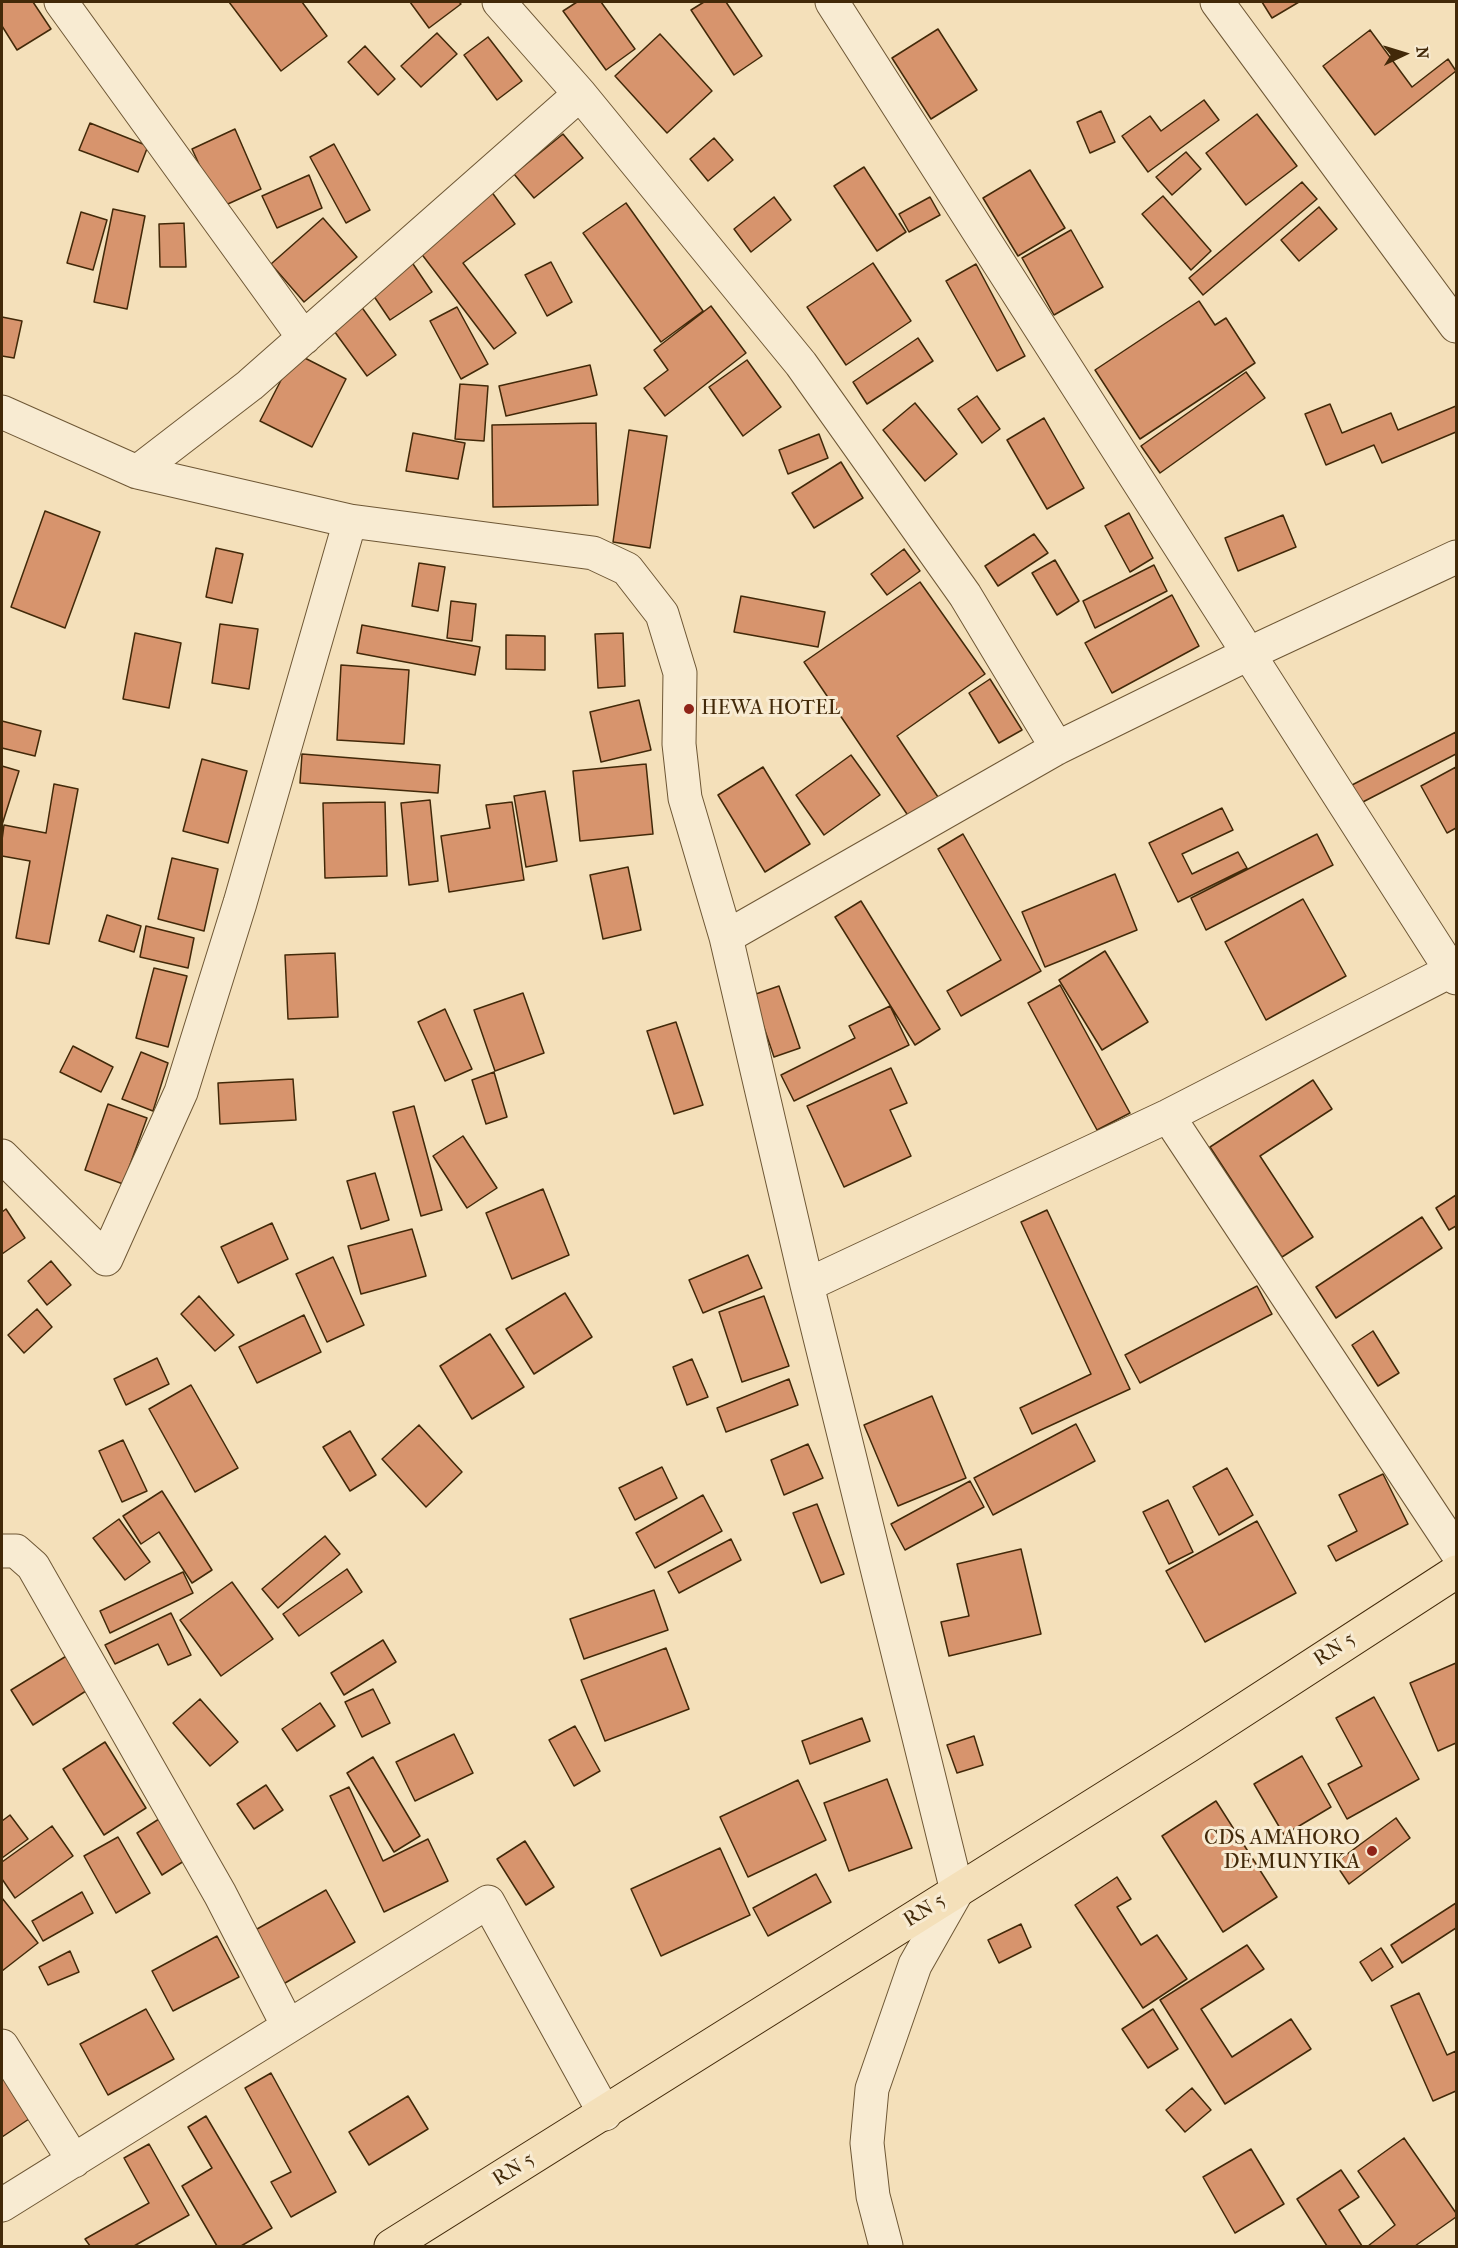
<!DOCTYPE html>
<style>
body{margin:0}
#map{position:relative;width:1458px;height:2248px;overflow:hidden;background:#f4e0ba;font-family:"IM FELL French Canon",serif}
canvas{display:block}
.frame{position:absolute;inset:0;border:3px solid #422909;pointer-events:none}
.north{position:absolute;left:1374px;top:24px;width:60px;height:60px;-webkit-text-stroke:4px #f8ebd2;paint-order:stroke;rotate:86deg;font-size:16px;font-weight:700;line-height:24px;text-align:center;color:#422909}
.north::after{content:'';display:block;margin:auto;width:21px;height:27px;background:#422909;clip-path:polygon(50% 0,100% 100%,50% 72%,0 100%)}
</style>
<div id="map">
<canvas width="1458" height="2248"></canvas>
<div class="frame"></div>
<div class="north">N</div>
</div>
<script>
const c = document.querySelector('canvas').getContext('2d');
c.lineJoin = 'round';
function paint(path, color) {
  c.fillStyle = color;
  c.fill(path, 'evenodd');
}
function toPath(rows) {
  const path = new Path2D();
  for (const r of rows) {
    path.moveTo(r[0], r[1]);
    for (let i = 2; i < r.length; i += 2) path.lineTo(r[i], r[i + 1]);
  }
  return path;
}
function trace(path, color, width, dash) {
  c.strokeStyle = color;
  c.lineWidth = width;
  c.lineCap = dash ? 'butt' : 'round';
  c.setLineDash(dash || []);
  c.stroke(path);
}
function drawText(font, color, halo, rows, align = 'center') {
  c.font = font + ' "IM FELL French Canon",serif';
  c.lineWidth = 6;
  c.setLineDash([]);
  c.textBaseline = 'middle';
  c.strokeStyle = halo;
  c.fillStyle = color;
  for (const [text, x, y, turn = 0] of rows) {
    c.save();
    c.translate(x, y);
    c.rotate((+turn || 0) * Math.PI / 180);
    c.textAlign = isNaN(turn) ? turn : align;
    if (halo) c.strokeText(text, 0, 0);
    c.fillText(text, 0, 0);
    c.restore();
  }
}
const building = toPath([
 [2,2,33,2,51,29,17,50,2,26,2,2],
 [229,2,302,2,327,36,281,71,229,2],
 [410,2,459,2,461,4,429,28,410,2],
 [577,2,601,2,635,49,606,70,563,11,577,2],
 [704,2,726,2,762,56,734,75,691,10,704,2],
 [1262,2,1299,2,1272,18,1262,2],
 [938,29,977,90,931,119,892,58,938,29],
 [1370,30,1412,87,1448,59,1456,71,1375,135,1323,66,1370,30],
 [437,33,457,54,421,87,401,66,437,33],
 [660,34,712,91,667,133,615,76,660,34],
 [488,37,522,81,497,100,464,55,488,37],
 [365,46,395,79,378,95,348,62,365,46],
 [1204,100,1219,120,1148,172,1122,136,1150,116,1161,131,1204,100],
 [1101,111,1115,142,1090,153,1077,122,1101,111],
 [1257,114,1297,166,1246,205,1206,153,1257,114],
 [90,123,148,146,138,172,79,150,90,123],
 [235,129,261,189,219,208,192,149,235,129],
 [563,134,583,158,534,198,514,174,563,134],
 [714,138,733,160,708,181,690,159,714,138],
 [334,144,370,210,346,223,310,157,334,144],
 [1186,152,1201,169,1172,195,1156,177,1186,152],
 [864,167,906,232,877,251,834,186,864,167],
 [1030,170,1065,228,1018,256,983,198,1030,170],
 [309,175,322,208,277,228,262,196,309,175],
 [1302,182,1317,199,1203,295,1189,278,1302,182],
 [491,191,515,224,463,263,516,333,494,349,417,248,491,191],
 [1163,196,1211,251,1191,270,1142,214,1163,196],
 [774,197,791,220,751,252,734,229,774,197],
 [930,197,940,215,909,232,899,214,930,197],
 [626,203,703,311,661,342,583,233,626,203],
 [1319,207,1337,229,1299,261,1281,240,1319,207],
 [113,209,145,216,127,309,94,302,113,209],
 [81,212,107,220,93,270,67,263,81,212],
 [323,218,357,257,304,302,271,264,323,218],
 [184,223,186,267,160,267,159,224,184,223],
 [1071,230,1103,287,1054,315,1022,258,1071,230],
 [411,261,432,292,390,320,369,289,411,261],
 [551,262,572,302,547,316,525,275,551,262],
 [873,263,911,321,846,365,807,307,873,263],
 [976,264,1025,356,997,371,946,281,976,264],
 [1199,301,1215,325,1226,318,1255,363,1140,439,1095,370,1199,301],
 [358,302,396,355,367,376,329,324,358,302],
 [711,306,746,353,665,416,644,388,668,370,654,350,711,306],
 [457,307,488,364,461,379,430,321,457,307],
 [2,317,22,321,14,358,2,356,2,317],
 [918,338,933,361,867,404,853,382,918,338],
 [295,353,346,379,312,447,260,421,295,353],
 [747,360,781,407,743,436,709,387,747,360],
 [590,365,597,395,506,416,499,386,590,365],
 [1246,372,1265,398,1160,473,1141,446,1246,372],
 [460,384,488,386,484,441,455,439,460,384],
 [977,396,1000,429,982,443,958,409,977,396],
 [915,403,957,454,925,481,883,430,915,403],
 [1330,404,1342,433,1391,413,1398,430,1456,406,1456,432,1382,463,1374,445,1326,465,1305,414,1330,404],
 [1044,418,1084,488,1047,509,1007,440,1044,418],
 [596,423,598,505,493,507,492,425,596,423],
 [629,430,667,436,650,548,613,542,629,430],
 [413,433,465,443,458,479,406,471,413,433],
 [819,434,828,458,788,474,779,450,819,434],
 [841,462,863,498,814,528,792,493,841,462],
 [45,511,100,532,65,628,11,607,45,511],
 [1129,513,1153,558,1130,572,1105,526,1129,513],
 [1283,515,1296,547,1238,571,1225,538,1283,515],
 [1034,534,1048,553,998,586,985,566,1034,534],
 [216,548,243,554,232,603,206,597,216,548],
 [904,549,920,571,887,595,871,574,904,549],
 [1055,560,1079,601,1057,615,1032,573,1055,560],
 [419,563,445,567,438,611,412,606,419,563],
 [1154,565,1167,591,1095,628,1083,601,1154,565],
 [920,582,985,674,897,736,938,797,909,817,804,662,920,582],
 [1172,595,1199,646,1112,693,1085,643,1172,595],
 [741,596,825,612,818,647,734,632,741,596],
 [451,601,476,604,472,641,447,638,451,601],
 [220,624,258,629,249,689,212,683,220,624],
 [362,625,480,647,475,675,357,653,362,625],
 [135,633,181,643,169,708,123,699,135,633],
 [623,633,625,686,598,688,595,634,623,633],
 [506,635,545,636,545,670,506,669,506,635],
 [341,665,409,670,404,744,337,740,341,665],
 [990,679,1022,730,999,743,969,693,990,679],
 [639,700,651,750,601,762,590,712,639,700],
 [2,721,41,731,35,756,2,748,2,721],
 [1456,732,1456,754,1357,805,1348,787,1456,732],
 [302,754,440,765,438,793,300,783,302,754],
 [851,755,880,795,824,835,796,795,851,755],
 [202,759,247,771,228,843,183,831,202,759],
 [646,764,653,834,580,841,573,771,646,764],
 [2,766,19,771,2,825,2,766],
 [763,767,810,844,765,872,718,795,763,767],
 [1456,767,1456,828,1447,833,1421,786,1456,767],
 [54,784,78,789,49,944,16,938,30,861,2,856,2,840,4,825,46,833,54,784],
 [545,791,557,861,526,867,514,796,545,791],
 [430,800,438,881,409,885,401,803,430,800],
 [385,802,387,876,325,878,323,803,385,802],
 [512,802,524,880,449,892,441,836,490,828,486,805,512,802],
 [1222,808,1233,830,1182,854,1192,874,1238,852,1247,868,1178,902,1149,843,1222,808],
 [963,834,1041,971,961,1016,947,991,1001,960,938,849,963,834],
 [1317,834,1333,865,1206,930,1191,898,1317,834],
 [172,858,218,869,204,931,158,919,172,858],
 [628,867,641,930,603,939,590,875,628,867],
 [1115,874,1137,930,1045,967,1022,912,1115,874],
 [1303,899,1346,976,1266,1020,1225,942,1303,899],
 [861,901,940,1029,915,1045,835,917,861,901],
 [107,915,141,926,134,952,99,941,107,915],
 [146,926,194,938,188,968,140,957,146,926],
 [1105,951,1148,1022,1102,1050,1059,980,1105,951],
 [335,953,338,1017,288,1019,285,955,335,953],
 [154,968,187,976,168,1047,136,1038,154,968],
 [1060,985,1130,1113,1097,1130,1028,1003,1060,985],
 [779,986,800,1048,774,1057,753,995,779,986],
 [523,993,544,1053,495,1071,474,1010,523,993],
 [890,1006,909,1045,794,1101,781,1075,855,1038,849,1026,890,1006],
 [445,1009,472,1069,445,1081,418,1022,445,1009],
 [676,1022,703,1105,674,1114,647,1031,676,1022],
 [73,1046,113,1067,101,1092,60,1072,73,1046],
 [141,1052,168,1063,153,1111,122,1099,141,1052],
 [891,1068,907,1103,890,1110,911,1156,844,1187,807,1106,891,1068],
 [494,1072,507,1117,486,1124,472,1080,494,1072],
 [293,1079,296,1120,220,1124,218,1083,293,1079],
 [1313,1080,1332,1109,1260,1156,1313,1237,1282,1257,1210,1147,1313,1080],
 [108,1104,147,1118,123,1184,85,1170,108,1104],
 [414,1106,442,1210,421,1216,393,1112,414,1106],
 [463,1136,497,1188,467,1208,433,1156,463,1136],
 [375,1173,389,1220,361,1229,347,1181,375,1173],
 [543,1189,569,1255,512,1279,486,1213,543,1189],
 [1456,1195,1456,1226,1449,1230,1436,1208,1456,1195],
 [6,1209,25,1238,2,1254,2,1212,6,1209],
 [1047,1210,1130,1389,1032,1434,1020,1408,1091,1374,1021,1222,1047,1210],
 [1422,1217,1442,1248,1336,1318,1316,1287,1422,1217],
 [272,1223,288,1259,238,1283,221,1247,272,1223],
 [412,1229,426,1276,361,1294,348,1246,412,1229],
 [748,1255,762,1288,703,1313,689,1280,748,1255],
 [333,1257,364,1325,327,1342,296,1274,333,1257],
 [51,1261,71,1285,47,1305,28,1281,51,1261],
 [1257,1286,1272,1314,1140,1383,1125,1355,1257,1286],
 [565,1293,592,1337,534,1374,506,1329,565,1293],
 [199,1296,234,1335,215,1351,181,1314,199,1296],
 [764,1296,789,1366,742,1382,719,1312,764,1296],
 [37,1309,52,1327,24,1353,8,1335,37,1309],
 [304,1315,321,1352,257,1383,239,1347,304,1315],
 [1373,1331,1399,1373,1378,1386,1352,1345,1373,1331],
 [490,1334,524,1387,472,1419,440,1366,490,1334],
 [157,1358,169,1384,126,1405,114,1379,157,1358],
 [692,1359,708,1397,687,1405,673,1367,692,1359],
 [789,1379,798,1405,726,1432,717,1408,789,1379],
 [191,1385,238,1468,195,1492,149,1409,191,1385],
 [932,1396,966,1478,898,1506,864,1425,932,1396],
 [1076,1424,1095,1461,993,1515,974,1478,1076,1424],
 [419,1425,462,1472,426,1507,382,1459,419,1425],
 [350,1431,376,1475,350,1491,323,1447,350,1431],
 [123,1440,147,1491,122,1502,99,1451,123,1440],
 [808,1444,823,1478,784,1495,771,1460,808,1444],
 [662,1467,677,1498,635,1520,619,1488,662,1467],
 [1227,1468,1253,1515,1219,1535,1193,1487,1227,1468],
 [1383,1474,1408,1524,1336,1561,1328,1546,1357,1531,1339,1495,1383,1474],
 [970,1481,984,1507,905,1550,891,1524,970,1481],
 [162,1491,212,1570,192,1583,159,1532,141,1544,123,1516,162,1491],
 [703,1495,722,1531,655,1568,636,1533,703,1495],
 [1168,1500,1193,1552,1169,1564,1143,1512,1168,1500],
 [817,1504,844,1574,821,1583,793,1513,817,1504],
 [119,1519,150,1562,125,1580,93,1538,119,1519],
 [1257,1521,1296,1593,1205,1642,1166,1571,1257,1521],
 [325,1536,340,1554,278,1608,262,1589,325,1536],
 [731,1539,741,1560,679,1593,668,1572,731,1539],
 [1021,1549,1041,1634,949,1656,941,1622,969,1616,957,1564,1021,1549],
 [347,1569,362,1592,299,1636,283,1614,347,1569],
 [183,1572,193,1593,110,1633,100,1611,183,1572],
 [232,1582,273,1639,221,1676,180,1620,232,1582],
 [654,1590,668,1630,584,1659,570,1619,654,1590],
 [171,1613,191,1655,168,1665,158,1644,115,1664,105,1645,171,1613],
 [383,1640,396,1662,344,1695,331,1673,383,1640],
 [666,1648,689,1709,605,1741,581,1680,666,1648],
 [68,1655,89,1689,33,1725,11,1690,68,1655],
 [1456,1663,1456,1743,1438,1751,1410,1683,1456,1663],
 [373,1689,390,1723,362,1737,345,1702,373,1689],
 [1374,1697,1419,1779,1347,1819,1328,1784,1362,1766,1336,1718,1374,1697],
 [200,1699,238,1742,210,1766,173,1723,200,1699],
 [320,1703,335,1726,297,1751,282,1729,320,1703],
 [862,1718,870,1741,810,1764,802,1741,862,1718],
 [575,1726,600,1771,574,1786,549,1740,575,1726],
 [454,1734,473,1773,415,1801,396,1762,454,1734],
 [974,1736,983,1765,957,1773,947,1745,974,1736],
 [105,1742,146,1808,104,1835,63,1769,105,1742],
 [1302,1756,1331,1807,1284,1835,1254,1784,1302,1756],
 [373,1757,420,1836,394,1852,347,1773,373,1757],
 [887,1779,912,1848,849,1871,824,1803,887,1779],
 [798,1780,826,1840,748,1877,720,1817,798,1780],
 [266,1785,283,1810,254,1829,237,1804,266,1785],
 [349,1787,383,1861,428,1839,448,1881,384,1912,330,1796,349,1787],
 [1216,1801,1277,1897,1223,1932,1162,1836,1216,1801],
 [10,1815,28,1839,2,1858,2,1821,10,1815],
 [1396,1818,1410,1838,1349,1884,1335,1863,1396,1818],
 [159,1819,184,1861,162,1875,137,1833,159,1819],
 [52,1826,73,1856,15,1898,2,1879,2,1862,52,1826],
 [118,1837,150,1893,116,1913,84,1856,118,1837],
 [525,1841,554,1887,526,1905,497,1859,525,1841],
 [720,1848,750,1915,661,1956,631,1889,720,1848],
 [816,1874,831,1902,768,1936,753,1908,816,1874],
 [1117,1877,1131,1899,1117,1907,1141,1945,1157,1935,1187,1979,1143,2008,1075,1905,1117,1877],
 [326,1890,355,1942,280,1986,250,1933,326,1890],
 [82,1892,93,1913,43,1941,32,1921,82,1892],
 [2,1898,38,1943,2,1971,2,1898],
 [1456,1903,1456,1928,1402,1963,1391,1945,1456,1903],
 [1021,1924,1031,1947,999,1963,988,1940,1021,1924],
 [217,1936,239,1977,173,2011,152,1971,217,1936],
 [1247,1945,1264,1969,1201,2009,1232,2057,1291,2019,1311,2049,1225,2104,1160,2000,1247,1945],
 [1381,1948,1393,1967,1372,1981,1360,1962,1381,1948],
 [70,1951,79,1972,48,1985,39,1967,70,1951],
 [1419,1993,1447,2055,1456,2051,1456,2091,1433,2101,1391,2006,1419,1993],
 [146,2009,174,2059,108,2095,80,2044,146,2009],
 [1153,2009,1178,2049,1148,2068,1122,2029,1153,2009],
 [2,2072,38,2113,2,2137,2,2072],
 [271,2073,336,2192,291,2217,271,2182,291,2172,245,2088,271,2073],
 [1192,2088,1211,2110,1185,2132,1166,2110,1192,2088],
 [408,2096,428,2129,369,2165,349,2132,408,2096],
 [206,2116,272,2228,241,2246,217,2246,182,2186,212,2168,188,2127,206,2116],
 [1404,2138,1456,2213,1456,2217,1415,2246,1368,2246,1395,2225,1358,2171,1404,2138],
 [149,2144,189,2215,134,2246,90,2246,85,2239,149,2203,124,2158,149,2144],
 [1251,2149,1284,2204,1235,2233,1203,2177,1251,2149],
 [1341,2170,1359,2197,1339,2210,1362,2246,1327,2246,1297,2199,1341,2170]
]);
const minor = toPath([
 [61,2,304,338],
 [499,2,580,94,801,364,965,595,1057,748],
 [832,2,1456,978],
 [1217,2,1456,326],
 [2,412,137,472,350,521,593,553,627,569,662,614,680,673,679,744,685,798,726,937,807,1285,957,1891,915,1965,872,2089,867,2143,873,2196,886,2246],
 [137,472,250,385,580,94],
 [726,937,1057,748,1248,654,1456,557],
 [1168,1116,1456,1551],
 [2,1156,106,1259,181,1092,240,903,350,521],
 [807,1285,1168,1116,1456,968],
 [2,1551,16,1551,33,1566,220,1894,288,2026],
 [2,2046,74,2161],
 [2,2205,488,1902,605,2114]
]);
const major = toPath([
 [391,2246,1188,1746,1456,1572]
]);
const markers = [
 [689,709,6,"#8f2418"],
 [1372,1851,6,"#8f2418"]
];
const poiNames = [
 ["HEWA HOTEL",701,709],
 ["CDS AMAHORO",1360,1839,"right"],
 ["DE MUNYIKA",1360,1863,"right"]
];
const streetNames = [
 ["RN 5",1335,1650,-33],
 ["RN 5",925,1911,-32],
 ["RN 5",514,2170,-32]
];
paint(building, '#d7946d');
trace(building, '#422909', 1.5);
trace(minor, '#6e5735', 35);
trace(major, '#422909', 35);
trace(minor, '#f8ebd2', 33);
trace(major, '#f4e0ba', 33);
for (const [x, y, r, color] of markers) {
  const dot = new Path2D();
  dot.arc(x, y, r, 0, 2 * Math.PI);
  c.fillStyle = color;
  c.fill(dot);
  trace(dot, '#f8ebd2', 2);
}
drawText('21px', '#422909', '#f8ebd2', poiNames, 'left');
drawText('21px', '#422909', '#f8ebd2', streetNames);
</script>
